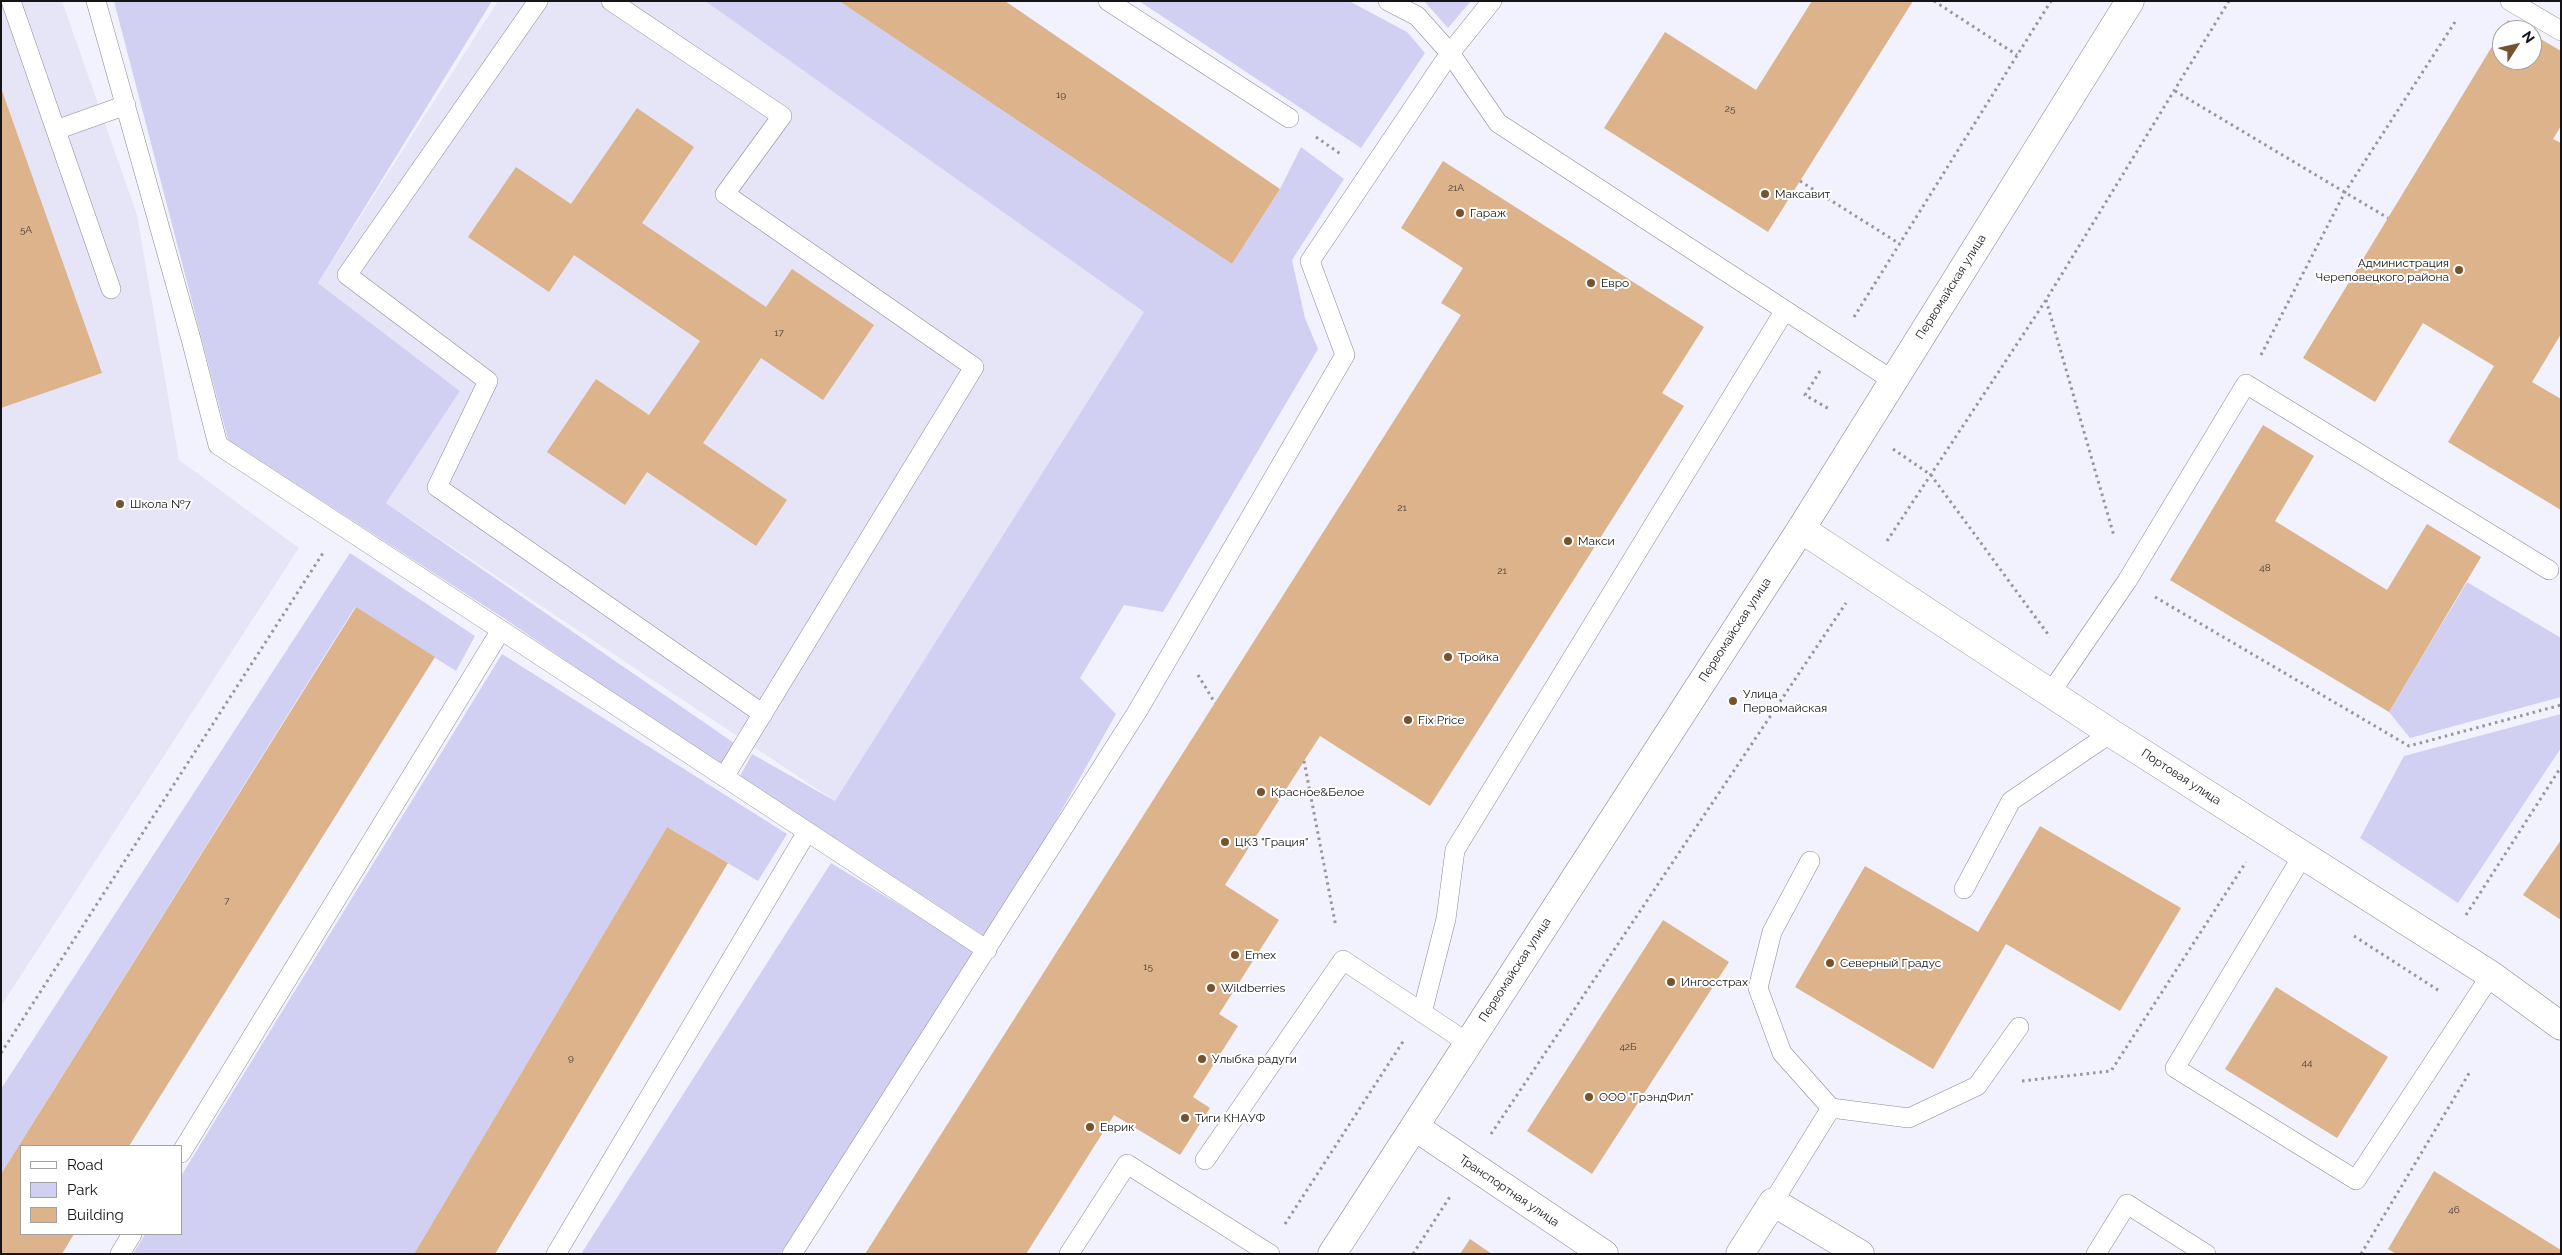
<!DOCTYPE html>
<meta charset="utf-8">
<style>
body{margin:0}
#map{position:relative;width:2562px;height:1255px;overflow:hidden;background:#f2f1fe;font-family:Raleway,sans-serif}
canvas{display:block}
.frame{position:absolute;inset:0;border:2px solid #141418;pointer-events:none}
.legend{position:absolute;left:20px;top:1145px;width:162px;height:90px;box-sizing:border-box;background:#fff;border:1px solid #a1a1a3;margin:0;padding:6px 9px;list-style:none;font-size:15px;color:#141418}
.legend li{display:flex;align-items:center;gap:10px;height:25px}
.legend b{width:25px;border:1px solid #a1a1a3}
.north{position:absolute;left:2492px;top:20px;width:50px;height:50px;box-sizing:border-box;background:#fff;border:1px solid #a1a1a3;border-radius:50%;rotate:55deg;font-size:14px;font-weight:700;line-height:20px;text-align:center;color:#141418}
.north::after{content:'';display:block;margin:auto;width:18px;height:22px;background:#77532d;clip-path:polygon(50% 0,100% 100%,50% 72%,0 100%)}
</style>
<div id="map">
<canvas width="2562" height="1255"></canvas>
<div class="frame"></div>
<ul class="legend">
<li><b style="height:6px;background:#fff"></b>Road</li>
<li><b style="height:14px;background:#d2d0f2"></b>Park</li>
<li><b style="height:14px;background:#dcb38b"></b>Building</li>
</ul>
<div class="north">N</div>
</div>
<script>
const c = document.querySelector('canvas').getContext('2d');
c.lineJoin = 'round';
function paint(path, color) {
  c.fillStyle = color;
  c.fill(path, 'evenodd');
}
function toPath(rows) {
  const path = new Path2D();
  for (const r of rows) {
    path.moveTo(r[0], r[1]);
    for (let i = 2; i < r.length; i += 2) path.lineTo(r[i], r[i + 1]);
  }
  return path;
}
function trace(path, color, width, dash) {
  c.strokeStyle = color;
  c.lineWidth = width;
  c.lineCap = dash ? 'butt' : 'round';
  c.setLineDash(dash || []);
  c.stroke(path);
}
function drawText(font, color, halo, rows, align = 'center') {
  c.font = font + ' Raleway,sans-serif';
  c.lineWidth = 4;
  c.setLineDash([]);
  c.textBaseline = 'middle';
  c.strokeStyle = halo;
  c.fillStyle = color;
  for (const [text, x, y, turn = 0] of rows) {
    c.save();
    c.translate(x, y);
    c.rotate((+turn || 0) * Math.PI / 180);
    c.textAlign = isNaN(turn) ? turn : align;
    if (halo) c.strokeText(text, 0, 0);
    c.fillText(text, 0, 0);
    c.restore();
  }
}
const built = toPath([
 [1,1,62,1,137,215,179,460,299,548,1,1006],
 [498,1,705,1,1144,312,835,801,386,503,460,391,318,283]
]);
const green = toPath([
 [114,1,492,1,318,283,460,391,386,503,734,743,720,766,508,621,228,440],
 [705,1,839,1,1232,264,1280,189,1301,147,1344,179,1292,260,1305,318,1318,349,1163,612,1124,605,1080,678,1116,714,989,939,740,776,752,754,835,801,1144,312],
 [1139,1,1349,1,1407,32,1425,53,1361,148],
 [1424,1,1471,1,1448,28],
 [350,553,475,636,456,671,355,607,1,1174,1,1089],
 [2467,582,2561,638,2561,697,2410,738,2389,712],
 [502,654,787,834,758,881,667,827,414,1254,133,1254,145,1234,181,1234,181,1176],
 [2561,714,2561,748,2458,903,2360,838,2404,756],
 [831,863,978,953,780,1254,581,1254]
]);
const building = toPath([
 [839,1,1005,1,1280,189,1232,264],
 [1812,1,1913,1,1768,232,1604,128,1665,32,1756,90],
 [2508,20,2526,30,2502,30],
 [2502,30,2502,60,2532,60,2532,34,2561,51,2561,126,2553,139,2561,143,2561,334,2532,382,2561,399,2561,510,2448,442,2494,366,2423,323,2375,402,2303,358],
 [1,88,102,373,1,408],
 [637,108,694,147,642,223,766,307,792,269,874,325,823,400,761,358,703,443,787,500,756,546,647,472,625,505,547,452,596,379,649,415,700,341,574,255,549,292,468,237,516,167,571,204],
 [1443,161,1704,327,1662,393,1684,406,1430,806,1320,736,1225,885,1279,920,1219,1014,1238,1026,1193,1097,1210,1108,1180,1155,1114,1115,1026,1254,865,1254,1461,315,1441,303,1463,268,1401,228],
 [2263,425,2314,456,2275,521,2387,590,2427,524,2481,557,2389,712,2170,580],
 [356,607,435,657,129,1146,21,1146,21,1234,74,1234,62,1254,1,1254,1,1174],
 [2040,826,2181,908,2120,1011,2006,944,1933,1069,1795,987,1865,866,1978,932],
 [667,827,728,863,495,1254,414,1254],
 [2561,840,2561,920,2523,895],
 [1663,920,1729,962,1592,1174,1527,1131],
 [2276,987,2388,1057,2337,1138,2225,1069],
 [2434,1171,2561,1250,2561,1254,2396,1254,2388,1249],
 [1470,1239,1492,1254,1460,1254]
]);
const path = toPath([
 [1934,1,2017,55],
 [2175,91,2388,218],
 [1316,137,1342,155],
 [1800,181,1900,244],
 [2046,300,2114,536],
 [1854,317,2051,1],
 [2261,355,2345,192,2455,22],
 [1820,371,1805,395,1831,410],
 [1893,449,1931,475,2050,637],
 [1887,541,2046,300,2229,1],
 [2155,597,2409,746,2561,705],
 [1198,675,1215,703],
 [1304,761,1336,927],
 [2466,915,2561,767],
 [2354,936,2441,992],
 [1,1053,323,553],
 [2022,1081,2111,1071,2246,862],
 [1491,1134,1846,603],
 [1285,1224,1404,1040],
 [1413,1254,1451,1195],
 [2361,1254,2471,1070]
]);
const service = toPath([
 [11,1,111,289],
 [96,1,191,339,218,445,501,630],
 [538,1,347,275,488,381,437,487,763,714],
 [611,1,782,116,725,194,974,367,724,777],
 [1108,1,1289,118],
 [1388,1,1417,16,1450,53,1498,123,1892,380],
 [2510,1,2561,31],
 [56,130,126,105],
 [2051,692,2127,581,2246,384,2549,570],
 [2303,855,2175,1068,2356,1180,2491,975],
 [1810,861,1772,932,1758,988,1782,1053,1831,1108],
 [1964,889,2011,801,2111,733],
 [1422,1013,1446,919,1455,850,1785,310],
 [181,1153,501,630,987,950],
 [1205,1160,1343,960,1468,1043],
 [1773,1202,1831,1108,1909,1118,1977,1086,2019,1027],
 [120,1254,132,1234],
 [556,1254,807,832],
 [792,1254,1137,712,1345,355,1310,261,1450,53,1492,1],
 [1069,1254,1127,1164,1270,1254],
 [2096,1254,2127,1204,2206,1254]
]);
const minor = toPath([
 [1801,529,2111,733,2491,975,2561,1026],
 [1415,1127,1604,1254],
 [1740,1254,1773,1202,1860,1254]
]);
const tertiary = toPath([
 [1332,1254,1801,529,2130,1]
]);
const markers = [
 [1765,194,5,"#77532d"],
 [1460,213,5,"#77532d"],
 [2459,270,5,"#77532d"],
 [1591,283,5,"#77532d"],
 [120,504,5,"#77532d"],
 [1568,541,5,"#77532d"],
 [1448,657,5,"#77532d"],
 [1733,701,5,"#77532d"],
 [1408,720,5,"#77532d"],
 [1261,792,5,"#77532d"],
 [1225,842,5,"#77532d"],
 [1235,955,5,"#77532d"],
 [1830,963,5,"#77532d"],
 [1671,982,5,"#77532d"],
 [1211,988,5,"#77532d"],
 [1202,1059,5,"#77532d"],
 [1589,1097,5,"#77532d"],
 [1185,1118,5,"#77532d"],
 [1090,1127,5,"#77532d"]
];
const numberNames = [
 ["19",1061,95],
 ["25",1730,109],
 ["21А",1456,188],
 ["5А",26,230],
 ["17",779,333],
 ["21",1402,508],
 ["48",2265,568],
 ["21",1502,571],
 ["7",227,901],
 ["15",1148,967],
 ["42Б",1628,1047],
 ["9",571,1058],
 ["44",2307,1063],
 ["46",2454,1210]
];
const poiNames = [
 ["Максавит",1775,194],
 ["Гараж",1470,213],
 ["Администрация",2449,263,"right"],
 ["Череповецкого района",2449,277,"right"],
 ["Евро",1601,283],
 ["Школа №7",130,504],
 ["Макси",1578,541],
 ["Тройка",1458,657],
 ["Улица",1743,694],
 ["Первомайская",1743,708],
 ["Fix Price",1418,720],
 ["Красное&Белое",1271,792],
 ["ЦКЗ \"Грация\"",1235,842],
 ["Emex",1245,955],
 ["Северный Градус",1840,963],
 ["Ингосстрах",1681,982],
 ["Wildberries",1221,988],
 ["Улыбка радуги",1212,1059],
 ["ООО \"ГрэндФил\"",1599,1097],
 ["Тиги КНАУФ",1195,1118],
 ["Еврик",1100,1127]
];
const streetNames = [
 ["Первомайская улица",1951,287,-58],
 ["Первомайская улица",1735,630,-57],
 ["Портовая улица",2181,777,33],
 ["Первомайская улица",1515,970,-57],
 ["Транспортная улица",1509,1191,34]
];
paint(built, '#e6e5f8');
paint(green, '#d2d0f2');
paint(building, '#dcb38b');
trace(service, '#8b8a96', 20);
trace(minor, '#8b8a96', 29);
trace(tertiary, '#8b8a96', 29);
trace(path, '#96969f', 3, [2.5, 4]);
trace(service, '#fff', 19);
trace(minor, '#fff', 28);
trace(tertiary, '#fff', 28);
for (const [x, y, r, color] of markers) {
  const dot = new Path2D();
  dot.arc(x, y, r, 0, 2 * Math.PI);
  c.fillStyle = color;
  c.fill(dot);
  trace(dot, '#fff', 2);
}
drawText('10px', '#463c35', null, numberNames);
drawText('12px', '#141418', '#fff', poiNames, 'left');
drawText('12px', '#141418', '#fff', streetNames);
</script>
